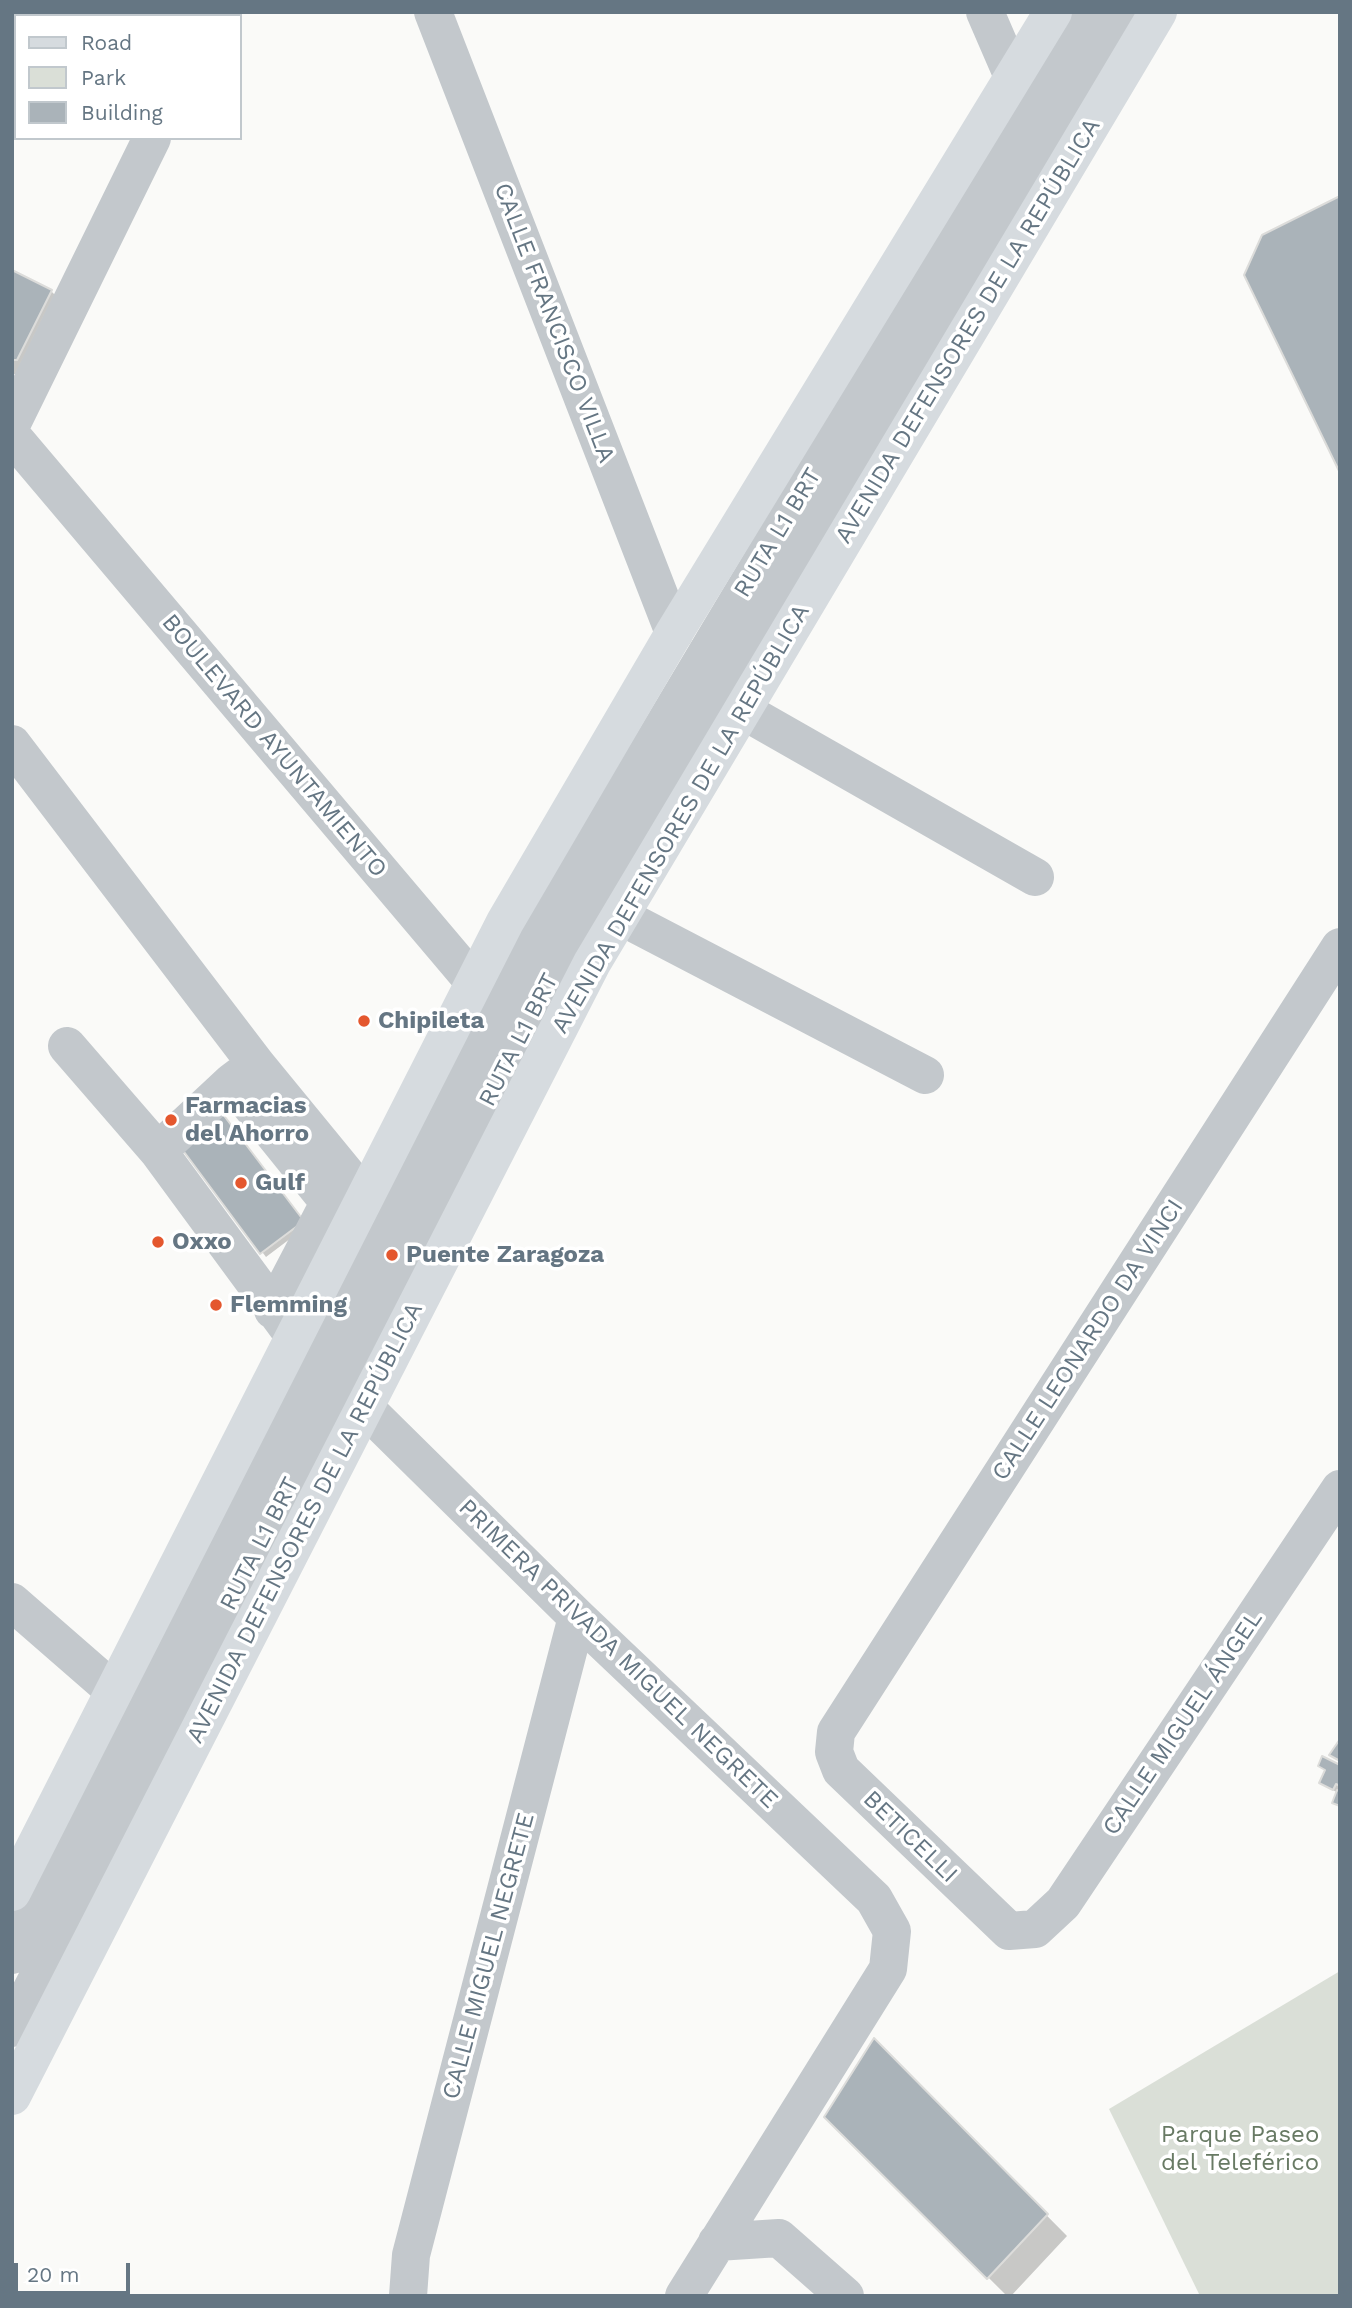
<!DOCTYPE html>
<meta charset="utf-8">
<style>
body{margin:0}
#map{position:relative;width:1352px;height:2308px;overflow:hidden;background:#fafaf8;font-family:"Work Sans",sans-serif}
canvas{display:block}
.frame{position:absolute;inset:0;border:14px solid #657683;pointer-events:none}
.legend{position:absolute;left:14px;top:14px;width:228px;height:126px;box-sizing:border-box;background:#fff;border:2px solid #c1c8cd;margin:0;padding:9px 12px;list-style:none;font-size:21px;color:#657683}
.legend li{display:flex;align-items:center;gap:14px;height:35px}
.legend b{width:35px;border:2px solid #c1c8cd}
.scale{position:absolute;left:14px;top:2263px;width:116px;height:32px;box-sizing:border-box;border:4px solid #657683;border-top:0;padding-left:9px;font-size:21px;line-height:24px;white-space:nowrap;color:#657683;-webkit-text-stroke:5px #fff;paint-order:stroke}
</style>
<div id="map">
<canvas width="1352" height="2308"></canvas>
<div class="frame"></div>
<ul class="legend">
<li><b style="height:9px;background:#d6dbdf"></b>Road</li>
<li><b style="height:19px;background:#dadfd7"></b>Park</li>
<li><b style="height:19px;background:#aab3b9"></b>Building</li>
</ul>
<div class="scale">20 m</div>
</div>
<script>
const c = document.querySelector('canvas').getContext('2d');
c.lineJoin = 'round';
function paint(path, color) {
  c.fillStyle = color;
  c.fill(path, 'evenodd');
}
function toPath(rows) {
  const path = new Path2D();
  for (const r of rows) {
    path.moveTo(r[0], r[1]);
    for (let i = 2; i < r.length; i += 2) path.lineTo(r[i], r[i + 1]);
  }
  return path;
}
function trace(path, color, width, dash) {
  c.strokeStyle = color;
  c.lineWidth = width;
  c.lineCap = dash ? 'butt' : 'round';
  c.setLineDash(dash || []);
  c.stroke(path);
}
function drawText(font, color, halo, rows, align = 'center') {
  c.font = font + ' "Work Sans",sans-serif';
  c.lineWidth = 7;
  c.setLineDash([]);
  c.textBaseline = 'middle';
  c.strokeStyle = halo;
  c.fillStyle = color;
  for (const [text, x, y, turn = 0] of rows) {
    c.save();
    c.translate(x, y);
    c.rotate((+turn || 0) * Math.PI / 180);
    c.textAlign = isNaN(turn) ? turn : align;
    if (halo) c.strokeText(text, 0, 0);
    c.fillText(text, 0, 0);
    c.restore();
  }
}
const green = toPath([
 [1340,1971,1340,2296,1200,2296,1109,2109]
]);
const shadow = toPath([
 [12,272,51,291,67,307,33,375,12,374],
 [182,1146,307,1226,266,1257],
 [1320,1765,1340,1767,1340,1808,1334,1803,1338,1793,1321,1783,1326,1771],
 [874,2041,1067,2236,1011,2296,1007,2296,826,2116]
]);
const building = toPath([
 [1340,196,1340,473,1244,275,1262,235,1340,196],
 [12,270,52,290,17,360,12,360,12,270],
 [222,1113,304,1221,260,1254,179,1145,222,1113],
 [1340,1739,1340,1761,1329,1755,1340,1739],
 [1322,1756,1340,1765,1340,1786,1336,1784,1333,1790,1319,1783,1325,1770,1318,1766,1322,1756],
 [1337,1790,1340,1791,1340,1806,1332,1803,1337,1790],
 [874,2038,1048,2214,987,2279,824,2117,874,2038]
]);
const minor = toPath([
 [151,12,155,16],
 [433,12,674,633],
 [985,12,1014,79],
 [215,16,217,12],
 [12,423,152,138],
 [12,436,473,981,502,997],
 [742,710,1035,877],
 [12,744,256,1064,365,1197],
 [620,916,925,1075],
 [1340,947,836,1732,834,1752,841,1770,1009,1931,1035,1929,1063,1903,1340,1489],
 [67,1046,158,1151],
 [256,1064,232,1082,158,1151,294,1336],
 [232,1082,349,1227],
 [273,1310,340,1182],
 [364,1407,577,1617,874,1899,892,1931,888,1969,684,2296],
 [12,1602,113,1690],
 [12,1955,537,937,1090,12],
 [12,2028,566,949,1128,12],
 [717,2242,779,2238,845,2296],
 [408,2296,411,2255,577,1617]
]);
const major = toPath([
 [12,1892,505,922,674,633,1053,12],
 [12,2096,592,963,1158,12]
]);
const markers = [
 [364,1021,7,"#e4572e"],
 [171,1120,7,"#e4572e"],
 [241,1183,7,"#e4572e"],
 [158,1242,7,"#e4572e"],
 [392,1255,7,"#e4572e"],
 [216,1305,7,"#e4572e"]
];
const streetNames = [
 ["CALLE FRANCISCO VILLA",554,323,69],
 ["AVENIDA DEFENSORES DE LA REPÚBLICA",968,331,-59],
 ["RUTA L1 BRT",778,533,-59],
 ["BOULEVARD AYUNTAMIENTO",274,746,50],
 ["AVENIDA DEFENSORES DE LA REPÚBLICA",681,819,-60],
 ["RUTA L1 BRT",519,1040,-63],
 ["CALLE LEONARDO DA VINCI",1088,1340,-57],
 ["AVENIDA DEFENSORES DE LA REPÚBLICA",305,1523,-63],
 ["RUTA L1 BRT",260,1544,-63],
 ["PRIMERA PRIVADA MIGUEL NEGRETE",618,1654,44],
 ["CALLE MIGUEL ÁNGEL",1183,1723,-56],
 ["BETICELLI",910,1837,44],
 ["CALLE MIGUEL NEGRETE",489,1956,-75]
];
const poiNames = [
 ["Chipileta",378,1021],
 ["Farmacias",185,1106],
 ["del Ahorro",185,1134],
 ["Gulf",255,1183],
 ["Oxxo",172,1242],
 ["Puente Zaragoza",406,1255],
 ["Flemming",230,1305]
];
const parkNames = [
 ["Parque Paseo",1240,2135],
 ["del Teleférico",1240,2163]
];
paint(green, '#dadfd7');
paint(shadow, '#0003');
paint(building, '#aab3b9');
trace(building, '#dcdcda', 2);
trace(minor, '#c3c8cc', 38);
trace(major, '#d6dbdf', 38);
for (const [x, y, r, color] of markers) {
  const dot = new Path2D();
  dot.arc(x, y, r, 0, 2 * Math.PI);
  c.fillStyle = color;
  c.fill(dot);
  trace(dot, '#fff', 2.5);
}
drawText('24px', '#657683', '#fff', streetNames);
drawText('bold 24px', '#657683', '#fff', poiNames, 'left');
drawText('24px', '#687a64', '#fff', parkNames);
</script>
